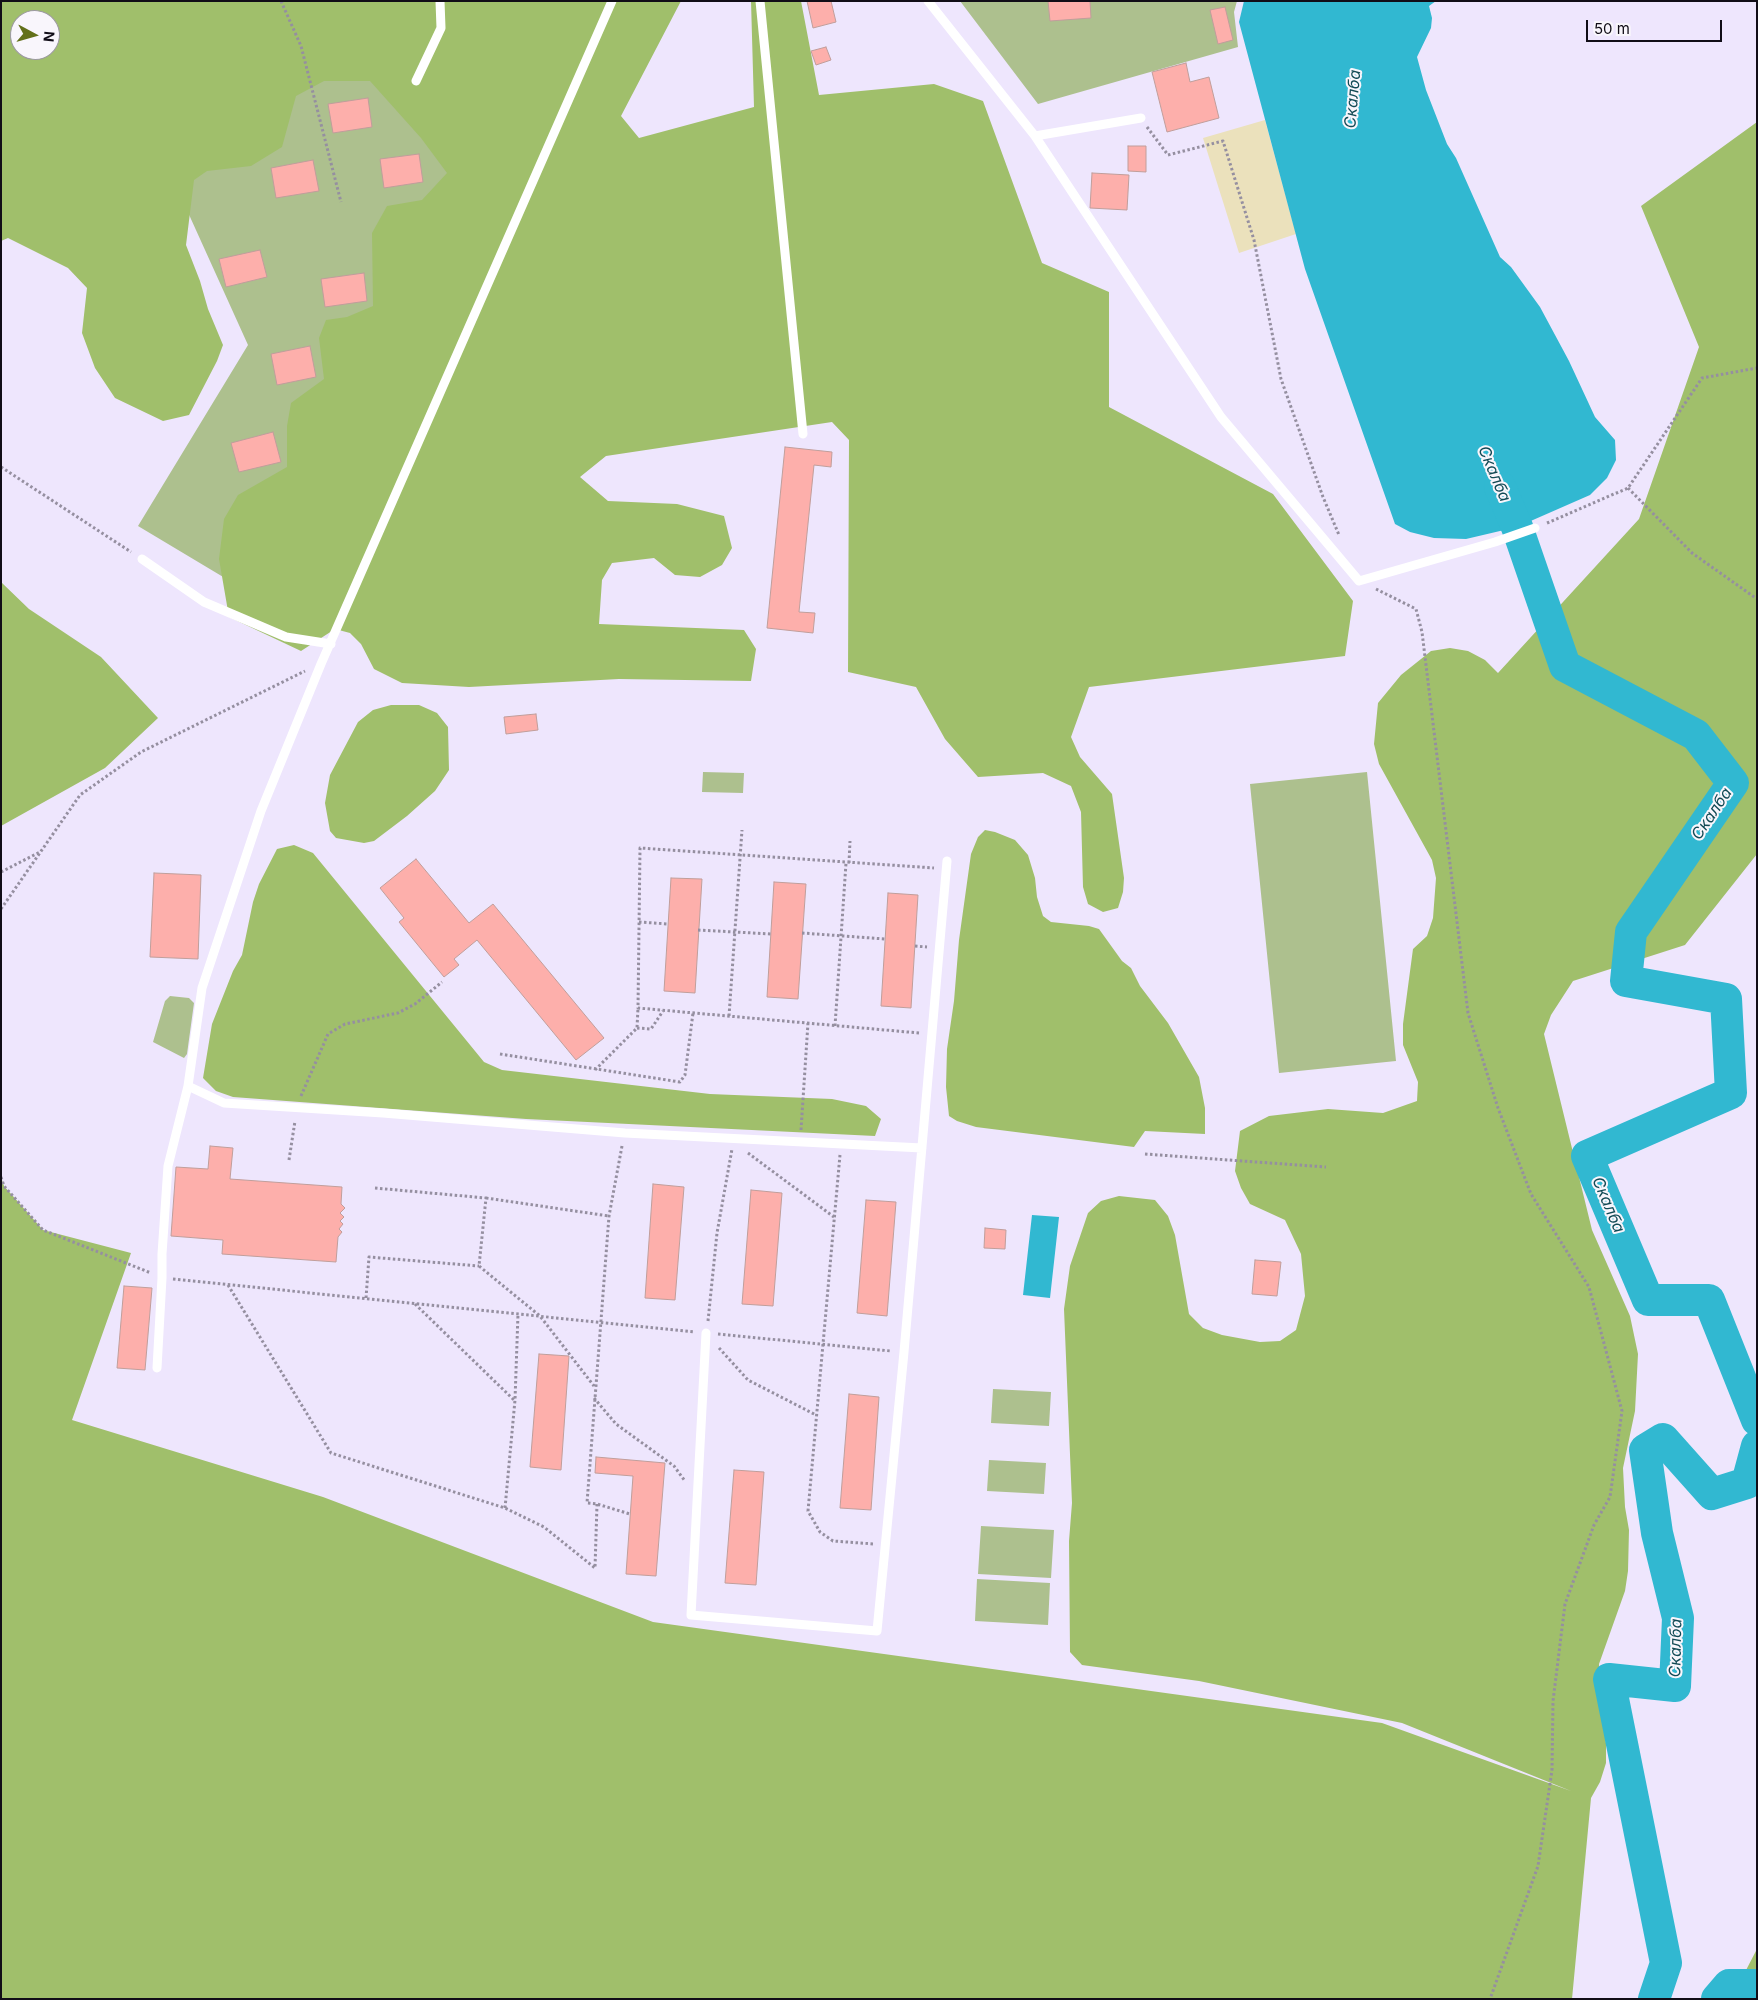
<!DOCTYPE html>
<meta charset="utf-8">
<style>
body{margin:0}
#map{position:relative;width:1758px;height:2000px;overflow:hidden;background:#eee6fd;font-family:Inter,sans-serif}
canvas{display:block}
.frame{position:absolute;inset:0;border:2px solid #110d17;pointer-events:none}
.north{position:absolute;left:10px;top:10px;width:50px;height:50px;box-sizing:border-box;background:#f9f6fc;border:1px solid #9c99a0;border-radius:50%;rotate:96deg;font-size:14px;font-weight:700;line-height:20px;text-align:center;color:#110d17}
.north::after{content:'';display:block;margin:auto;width:18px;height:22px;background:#63701a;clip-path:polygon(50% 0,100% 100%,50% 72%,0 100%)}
.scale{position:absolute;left:1586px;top:20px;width:136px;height:22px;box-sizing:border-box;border:2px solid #110d17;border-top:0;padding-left:6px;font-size:15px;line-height:18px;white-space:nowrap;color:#110d17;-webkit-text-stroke:4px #f9f6fc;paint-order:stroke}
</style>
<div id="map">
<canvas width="1758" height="2000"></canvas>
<div class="frame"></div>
<div class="north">N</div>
<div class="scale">50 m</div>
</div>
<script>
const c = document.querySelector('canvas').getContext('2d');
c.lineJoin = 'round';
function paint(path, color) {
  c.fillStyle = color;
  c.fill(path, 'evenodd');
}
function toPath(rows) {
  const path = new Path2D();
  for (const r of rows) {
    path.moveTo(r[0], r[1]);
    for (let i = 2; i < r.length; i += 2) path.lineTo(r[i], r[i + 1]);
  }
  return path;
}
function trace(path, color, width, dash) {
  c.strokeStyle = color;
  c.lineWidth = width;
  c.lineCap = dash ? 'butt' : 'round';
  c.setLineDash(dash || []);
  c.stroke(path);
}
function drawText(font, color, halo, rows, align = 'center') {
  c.font = font + ' Inter,sans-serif';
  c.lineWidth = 4;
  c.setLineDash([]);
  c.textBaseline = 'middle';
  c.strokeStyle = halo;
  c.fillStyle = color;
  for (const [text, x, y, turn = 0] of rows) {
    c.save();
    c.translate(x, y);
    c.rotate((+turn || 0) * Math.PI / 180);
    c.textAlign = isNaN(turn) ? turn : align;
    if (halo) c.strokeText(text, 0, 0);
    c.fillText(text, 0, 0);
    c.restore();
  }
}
const green = toPath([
 [960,1,1237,1,1234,12,1238,47,1038,104],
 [372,17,549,82,275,608,138,526,248,345,167,166],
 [703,772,744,773,743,793,702,792],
 [1367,772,1396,1061,1279,1073,1250,784],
 [170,996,189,998,194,1003,187,1054,184,1058,153,1042,165,1001],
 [993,1389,1051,1392,1049,1426,991,1423],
 [989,1460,1046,1463,1044,1494,987,1491],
 [981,1526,1054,1530,1051,1578,978,1574],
 [977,1579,1050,1583,1048,1625,975,1621]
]);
const forest = toPath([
 [1,1,681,1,621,116,639,138,754,107,751,1,801,1,819,95,934,84,983,101,1042,263,1109,292,1109,407,1273,494,1353,601,1345,656,1089,687,1071,737,1080,757,1112,794,1124,878,1123,892,1118,908,1103,912,1088,904,1083,887,1081,812,1071,786,1043,773,978,777,945,739,916,687,848,672,849,440,832,422,606,456,580,477,608,501,677,504,724,516,732,548,722,565,700,577,675,575,654,558,612,563,602,580,599,624,744,630,756,649,751,681,619,679,469,687,402,683,374,669,361,644,350,633,335,629,301,651,229,617,219,559,224,519,238,495,287,467,287,426,291,403,324,379,319,338,326,320,347,317,373,306,372,233,387,206,422,200,447,173,421,138,370,81,324,81,296,96,282,147,251,166,207,171,194,180,186,245,200,281,208,309,223,345,217,361,189,415,163,421,115,398,95,368,82,333,87,288,68,268,8,238,1,241],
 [20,20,50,20,50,50,20,50],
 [1757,122,1757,854,1685,945,1573,981,1551,1015,1544,1034,1592,1230,1630,1316,1638,1354,1635,1411,1623,1468,1625,1507,1629,1530,1628,1571,1625,1591,1599,1664,1600,1703,1606,1743,1606,1763,1600,1782,1591,1798,1572,1999,1,1999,1,1177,4,1186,43,1230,131,1253,72,1420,323,1497,653,1622,1382,1723,1571,1791,1402,1723,1199,1681,1082,1665,1070,1652,1069,1541,1072,1503,1064,1309,1070,1266,1088,1213,1101,1201,1119,1196,1155,1200,1168,1216,1175,1235,1189,1314,1203,1328,1222,1335,1260,1342,1280,1341,1296,1330,1305,1296,1301,1254,1285,1220,1250,1204,1241,1188,1235,1171,1240,1131,1269,1116,1328,1109,1383,1113,1417,1101,1418,1082,1403,1045,1403,1024,1413,949,1427,936,1433,918,1436,878,1432,860,1379,764,1374,744,1378,703,1401,675,1431,651,1450,648,1468,651,1485,660,1498,673,1639,519,1699,347,1641,206],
 [1,582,29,609,101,657,158,718,105,768,1,826],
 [391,705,419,705,437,713,448,727,449,770,435,791,407,816,374,841,364,843,336,838,330,831,325,803,330,775,358,722,373,710],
 [985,830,995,832,1015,840,1028,855,1035,878,1037,897,1043,916,1051,922,1089,926,1099,929,1122,961,1131,968,1140,986,1168,1023,1199,1077,1205,1108,1205,1134,1145,1131,1134,1147,976,1127,957,1121,949,1116,946,1087,947,1049,954,1001,959,940,971,854,978,837],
 [294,845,313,853,484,1062,502,1070,710,1094,832,1099,866,1106,881,1119,875,1136,526,1119,233,1097,216,1091,203,1078,212,1024,233,971,242,955,253,902,259,884,277,849],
 [1757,1949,1757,1999,1731,1999]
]);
const sand = toPath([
 [1265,120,1296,234,1239,253,1203,138]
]);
const water = toPath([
 [1244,1,1436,1,1429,6,1432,18,1431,28,1417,57,1426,90,1447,144,1456,158,1500,257,1511,267,1540,307,1569,361,1595,417,1615,440,1616,460,1607,478,1590,495,1517,527,1466,539,1434,538,1410,532,1395,524,1305,269,1239,22],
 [1032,1215,1059,1217,1050,1298,1023,1295]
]);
const river = toPath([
 [1500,487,1517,527,1565,666,1696,735,1733,783,1631,932,1626,981,1726,999,1731,1093,1587,1156,1648,1300,1709,1300,1757,1420],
 [1654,1999,1666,1963,1609,1679,1675,1686,1678,1618,1657,1533,1645,1450,1663,1439,1712,1494,1747,1483,1757,1446],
 [1717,1999,1729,1985,1757,1985]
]);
const building = toPath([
 [807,1,831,1,836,22,813,28,807,1],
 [1048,1,1090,1,1091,18,1050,21,1048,1],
 [1225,7,1233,40,1218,44,1210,10,1225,7],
 [826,47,831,60,816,65,811,51,826,47],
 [1186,63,1190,82,1209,77,1219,118,1167,132,1152,72,1186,63],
 [368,98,372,127,333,133,328,104,368,98],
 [1128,146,1146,146,1146,172,1128,171,1128,146],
 [419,154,423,182,384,188,380,159,419,154],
 [313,160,319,191,276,198,271,168,313,160],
 [1092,173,1129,175,1127,210,1090,208,1092,173],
 [260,250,267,277,226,287,219,259,260,250],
 [364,273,367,301,325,307,321,279,364,273],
 [310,346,316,377,277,385,271,354,310,346],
 [273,432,281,462,239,472,231,443,273,432],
 [785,447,832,452,831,467,814,465,799,612,815,613,813,633,767,628,785,447],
 [536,714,538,730,506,734,504,717,536,714],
 [416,859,469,923,493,904,604,1038,576,1060,477,940,454,959,459,965,444,977,399,922,404,918,380,888,416,859],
 [154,873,201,875,198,959,150,957,154,873],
 [671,878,702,879,695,993,664,991,671,878],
 [774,882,806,884,798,999,767,997,774,882],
 [888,893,918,895,911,1008,881,1006,888,893],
 [210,1146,233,1148,230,1179,342,1187,341,1204,345,1208,340,1213,344,1217,340,1221,343,1224,339,1229,342,1232,338,1237,336,1262,222,1254,223,1240,171,1236,176,1167,208,1169,210,1146],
 [653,1184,684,1187,675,1300,645,1298,653,1184],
 [751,1190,782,1193,773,1306,742,1304,751,1190],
 [866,1200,896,1202,887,1316,857,1313,866,1200],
 [985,1228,1006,1230,1005,1249,984,1248,985,1228],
 [1255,1260,1281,1262,1277,1296,1252,1294,1255,1260],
 [124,1286,152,1288,145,1370,117,1368,124,1286],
 [539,1354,569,1356,561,1470,530,1467,539,1354],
 [849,1394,879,1397,871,1510,840,1508,849,1394],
 [596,1457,665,1463,656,1576,626,1574,633,1476,595,1473,596,1457],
 [734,1470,764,1472,756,1585,725,1583,734,1470]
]);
const path = toPath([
 [281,1,301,46,341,202],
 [1147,127,1168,155,1223,141,1254,240,1281,379,1323,497,1339,535],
 [1,467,131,552],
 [1628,488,1692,553,1757,599],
 [1547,523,1628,488,1702,378,1757,368],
 [1376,589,1416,609,1422,632,1468,1013,1498,1108,1531,1194,1589,1287,1622,1411,1610,1497,1594,1525,1565,1604,1553,1701,1552,1770,1538,1866,1490,1999],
 [849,863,850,841],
 [1,872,40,852],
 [1,909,80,795,141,752,305,671],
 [639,922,668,924],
 [698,930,771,934],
 [802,933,885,939],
 [915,946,927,947],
 [729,1016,742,830],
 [835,1026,846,863],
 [637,1028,651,1029,663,1011],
 [919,1033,638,1008,640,848,934,868],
 [500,1054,680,1082,685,1075,693,1013],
 [595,1070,637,1028,638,1008],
 [301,1096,328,1034,345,1024,398,1013,415,1004,442,982],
 [801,1130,808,1023],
 [622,1146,609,1216,587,1503,597,1504,630,1514],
 [748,1153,834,1217],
 [1145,1154,1326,1167],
 [840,1155,808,1511,820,1532,833,1541,874,1544],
 [289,1160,295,1121],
 [1,1177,4,1186,43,1230,151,1273],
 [375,1188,486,1198,479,1266,540,1316,594,1386],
 [486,1198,609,1216],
 [173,1279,695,1332],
 [228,1285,331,1453,505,1508,544,1527,595,1568,597,1504],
 [366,1298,369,1257,479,1266],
 [415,1304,514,1400],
 [708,1321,717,1233,732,1149],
 [718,1334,891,1351],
 [719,1348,748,1380,816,1415],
 [594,1398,616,1424,674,1466,685,1481],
 [505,1508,515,1400,518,1314]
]);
const service = toPath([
 [612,1,321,664,261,811,202,988,188,1086,224,1103,383,1113,625,1133,922,1148],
 [760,1,803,434],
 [928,1,1035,136,1141,118],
 [416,81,441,28,440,1],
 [1035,136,1221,417,1359,581,1495,542,1535,528],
 [142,559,204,602,286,637,331,644],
 [706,1333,691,1615,877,1631,904,1352,947,861],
 [157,1368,162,1278,162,1254,168,1166,188,1086]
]);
const waterNames = [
 ["Скалба",1353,99,-85],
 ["Скалба",1494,474,67],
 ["Скалба",1712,814,-56],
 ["Скалба",1608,1205,67],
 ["Скалба",1676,1648,-89]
];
paint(green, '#adc08e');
paint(forest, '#a0bf6b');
paint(sand, '#ebe1bc');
paint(water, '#31b8d1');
trace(river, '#31b8d1', 32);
paint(building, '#fdafab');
trace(building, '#c09e9b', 1);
trace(path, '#958fa0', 3, [2.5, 2.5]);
trace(service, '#fff', 9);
drawText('italic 16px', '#124a55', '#f9f6fc', waterNames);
</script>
